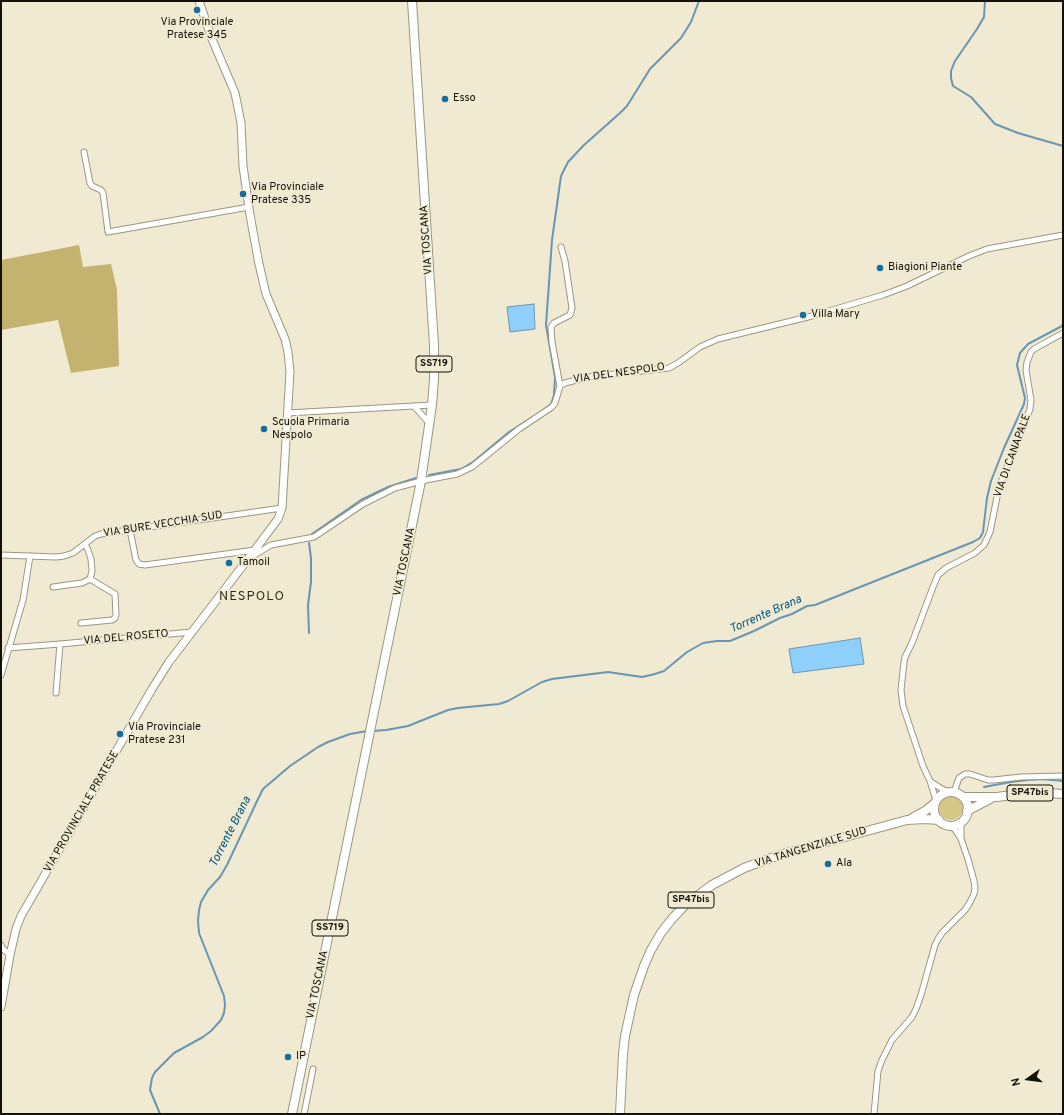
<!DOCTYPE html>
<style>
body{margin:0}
#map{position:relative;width:1064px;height:1115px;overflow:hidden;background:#efead1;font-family:Overpass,sans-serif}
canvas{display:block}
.frame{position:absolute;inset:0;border:2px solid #131109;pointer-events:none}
.north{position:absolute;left:1008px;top:1059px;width:40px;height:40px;-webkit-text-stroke:3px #efead1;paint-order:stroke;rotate:256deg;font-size:11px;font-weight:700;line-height:16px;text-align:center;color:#131109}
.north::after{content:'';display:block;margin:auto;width:14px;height:18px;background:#131109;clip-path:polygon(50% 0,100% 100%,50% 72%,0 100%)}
</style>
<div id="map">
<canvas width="1064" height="1115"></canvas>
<div class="frame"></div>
<div class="north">N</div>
</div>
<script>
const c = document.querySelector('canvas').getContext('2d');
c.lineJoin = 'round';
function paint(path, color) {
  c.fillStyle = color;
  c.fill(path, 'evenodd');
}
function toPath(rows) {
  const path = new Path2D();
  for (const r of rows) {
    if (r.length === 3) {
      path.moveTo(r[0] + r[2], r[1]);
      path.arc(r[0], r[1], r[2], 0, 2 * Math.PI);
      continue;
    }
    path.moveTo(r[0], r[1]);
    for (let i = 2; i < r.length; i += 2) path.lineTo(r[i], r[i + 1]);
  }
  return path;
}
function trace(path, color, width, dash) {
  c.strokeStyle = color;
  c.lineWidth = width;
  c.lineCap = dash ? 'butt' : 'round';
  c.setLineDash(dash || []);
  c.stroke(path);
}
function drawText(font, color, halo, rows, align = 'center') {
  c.font = font + ' Overpass,sans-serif';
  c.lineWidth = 3.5;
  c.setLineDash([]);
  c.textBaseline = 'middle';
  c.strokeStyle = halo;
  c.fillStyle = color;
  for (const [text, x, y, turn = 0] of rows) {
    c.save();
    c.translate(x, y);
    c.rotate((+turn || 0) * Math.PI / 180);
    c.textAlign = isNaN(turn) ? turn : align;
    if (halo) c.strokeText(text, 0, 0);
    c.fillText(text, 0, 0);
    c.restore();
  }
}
const green = toPath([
 [951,808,12]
]);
const forest = toPath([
 [79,245,83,267,111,264,117,290,119,366,71,373,58,320,1,330,1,260]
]);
const water = toPath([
 [534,304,535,329,510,332,507,307,534,304],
 [860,638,864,664,793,673,789,649,860,638]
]);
const stream = toPath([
 [985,1,984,17,977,29,955,61,951,71,951,78,953,86,971,97,995,124,1018,133,1063,146],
 [542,411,551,404,554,395,555,377,546,325,552,240,561,176,568,162,584,145,620,113,627,106,650,69,681,38,691,22,699,1],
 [429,475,461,469,473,462,509,432,534,416],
 [312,534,361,500,388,487,416,478],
 [309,543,311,558,311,582,308,605,309,633],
 [372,731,386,730,408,726,448,710,458,708,499,704,508,701,542,682,552,679,608,672,642,677,655,674,664,671,687,652,703,643,717,641,730,641,754,631,780,618,792,614,807,606,815,605,973,542,980,538,983,532,987,498,991,481,1004,448,1024,404,1025,398,1017,365,1020,353,1028,344,1062,326,1063,323],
 [984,787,1011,782,1028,780,1042,779,1063,781],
 [160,1114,150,1090,152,1078,155,1072,174,1053,203,1037,211,1031,221,1020,224,1013,225,1005,224,996,199,933,198,921,199,910,201,902,208,890,220,877,227,865,258,799,263,789,290,766,318,747,328,742,350,734,367,731]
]);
const street = toPath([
 [84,152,90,183,92,186,101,190,103,193,108,232,249,207],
 [560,386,552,342,551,327,554,323,570,315,572,308,565,261,561,247],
 [414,406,430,424],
 [287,413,432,405],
 [130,530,136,560,139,564,145,565,255,550],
 [1,555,56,557,64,556,73,553,95,536,101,534,282,508],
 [251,557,271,545,314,537,363,504,395,488,421,481,457,474,472,467,519,429,552,407,555,403,560,386,565,383,588,377,669,368,678,363,700,347,718,339,812,316,883,295,907,286,969,256,987,249,1063,235],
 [53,587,82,583,90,579,92,571,91,559,88,550,85,544],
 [81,623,112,620,115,618,116,615,115,594,90,579],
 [8,648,60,644,192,632],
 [1,675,23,600,30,556],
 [56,693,60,644],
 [931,782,942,789,948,792],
 [954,792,959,778,965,774,970,774,988,780,994,780,1021,777,1063,776],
 [936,800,930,781,923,766,903,706,901,690,904,662,905,657,912,643,933,587,938,575,946,568,975,553,984,545,990,532,999,487,1030,409,1031,400,1026,370,1027,362,1031,352,1034,349,1063,333],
 [961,822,961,838],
 [1,945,3,949,10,955],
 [304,1114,313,1069],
 [874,1114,878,1071,882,1060,892,1040,912,1017,916,1009,921,995,935,945,938,939,942,933,965,910,969,904,974,894,975,888,974,881,968,859,961,839,956,831,951,825]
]);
const secondary = toPath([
 [1,1007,10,955,16,929,21,916,152,689,169,662,248,559,278,519,282,508,290,372,288,352,285,339,266,294,259,264,250,215,243,166,241,123,235,93,212,39,199,1]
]);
const primary = toPath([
 [951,809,17],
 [963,797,997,797,1034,792,1063,794],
 [967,811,990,799],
 [912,818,925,811,935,803],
 [292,1114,421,481,432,405,434,380,434,345,412,1],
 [620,1114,623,1054,625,1036,634,995,644,966,651,950,661,933,671,920,685,905,712,885,727,877,744,868,774,857,790,852,907,820,925,819,939,820]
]);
const markers = [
 [197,10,4,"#176d9d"],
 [445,99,4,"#176d9d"],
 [243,194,4,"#176d9d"],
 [880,268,4,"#176d9d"],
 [803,315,4,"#176d9d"],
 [264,429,4,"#176d9d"],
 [229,563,4,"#176d9d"],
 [120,734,4,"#176d9d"],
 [828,864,4,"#176d9d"],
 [288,1057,4,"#176d9d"]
];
const shields = [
 [434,364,36],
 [1030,793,46],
 [691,900,46],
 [330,928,36]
];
const shieldNames = [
 ["SS719",434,364],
 ["SP47bis",1030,793],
 ["SP47bis",691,900],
 ["SS719",330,928]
];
const poiNames = [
 ["Via Provinciale",197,23,"center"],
 ["Pratese 345",197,36,"center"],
 ["Esso",453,99],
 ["Via Provinciale",251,188],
 ["Pratese 335",251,201],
 ["Biagioni Piante",888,268],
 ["Villa Mary",811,315],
 ["Scuola Primaria",272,423],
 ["Nespolo",272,436],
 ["Tamoil",237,563],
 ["Via Provinciale",128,728],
 ["Pratese 231",128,741],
 ["Ala",836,864],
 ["IP",296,1057]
];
const streetNames = [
 ["VIA TOSCANA",427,240,-94],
 ["VIA DEL NESPOLO",619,374,-8],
 ["VIA DI CANAPALE",1013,456,-70],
 ["VIA BURE VECCHIA SUD",163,525,-9],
 ["VIA TOSCANA",405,562,-78],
 ["VIA DEL ROSETO",126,638,-5],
 ["VIA PROVINCIALE PRATESE",82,812,-60],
 ["VIA TANGENZIALE SUD",811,848,-17],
 ["VIA TOSCANA",318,985,-78]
];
const waterNames = [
 ["Torrente Brana",766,615,-24],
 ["Torrente Brana",231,832,-63]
];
const quarterNames = [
 ["NESPOLO",252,597]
];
paint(green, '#d5c786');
paint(forest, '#c3b36e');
paint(water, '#8fcffc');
trace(water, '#6a96b3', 1);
trace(stream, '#6a96b3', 2);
trace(street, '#9c9780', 7);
trace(secondary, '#9c9780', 9);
trace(primary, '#9c9780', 10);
trace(street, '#fff', 5);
trace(secondary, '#fff', 7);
trace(primary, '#fff', 8);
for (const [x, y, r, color] of markers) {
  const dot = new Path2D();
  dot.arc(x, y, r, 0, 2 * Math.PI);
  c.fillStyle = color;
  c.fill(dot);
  trace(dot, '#efead1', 1.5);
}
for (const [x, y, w] of shields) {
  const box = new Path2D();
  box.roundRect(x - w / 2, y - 8, w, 16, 3);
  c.fillStyle = '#efead1';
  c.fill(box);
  trace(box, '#131109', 1);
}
drawText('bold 10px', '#131109', null, shieldNames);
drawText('11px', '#131109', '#efead1', poiNames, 'left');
drawText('11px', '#131109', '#efead1', streetNames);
drawText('italic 12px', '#03557f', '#efead1', waterNames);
c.letterSpacing = '1px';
drawText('13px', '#322d19', '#efead1', quarterNames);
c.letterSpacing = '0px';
</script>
